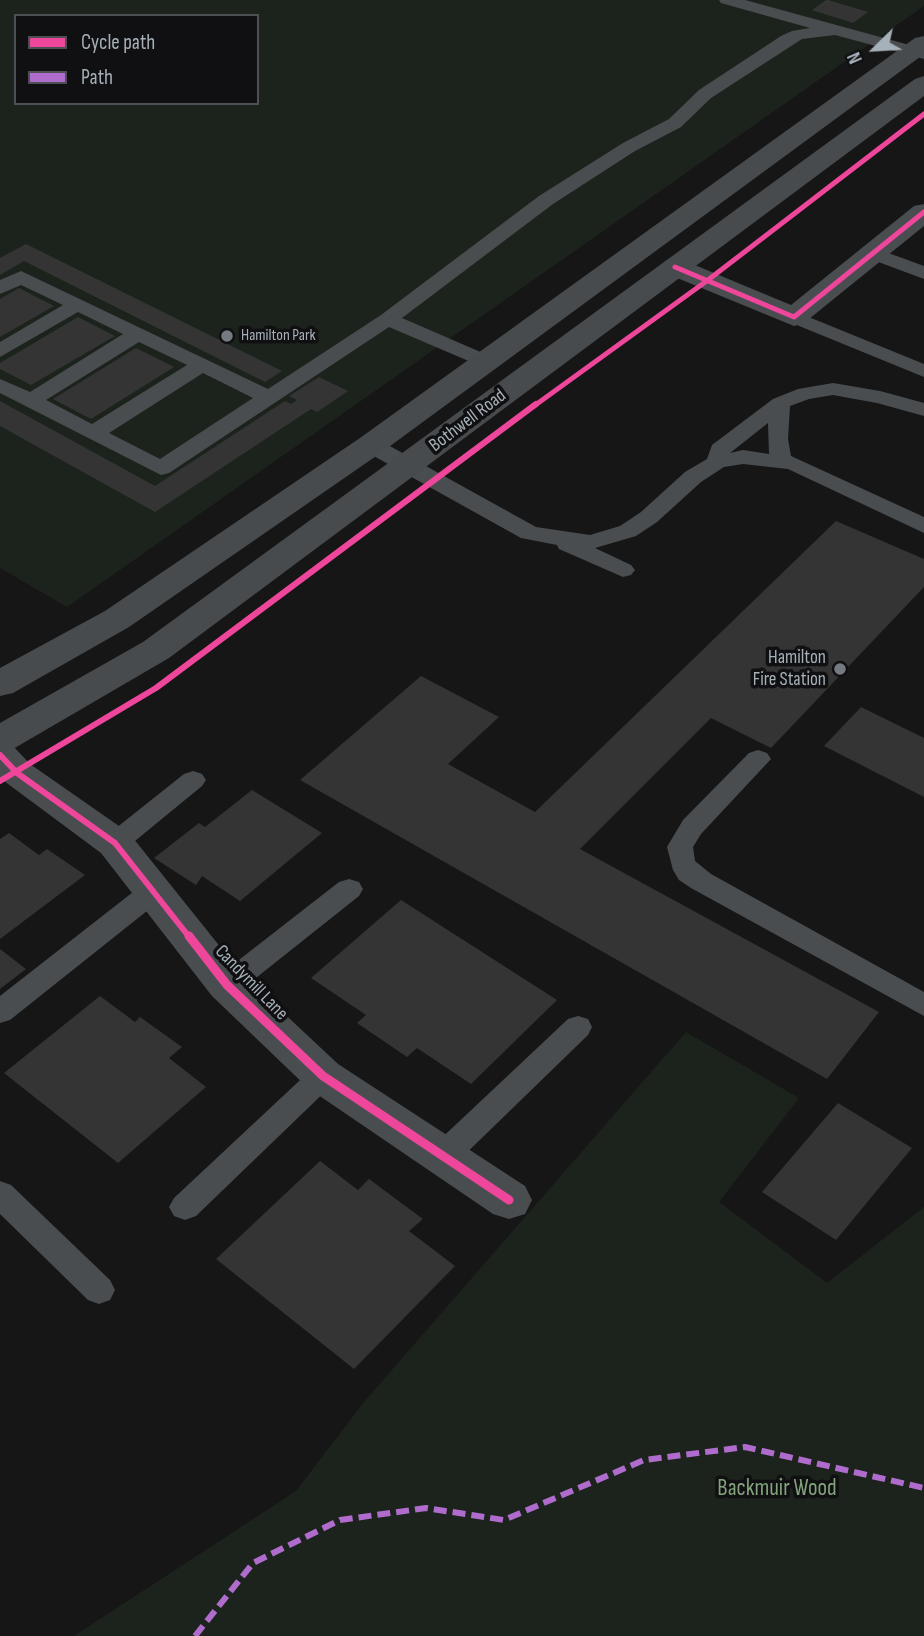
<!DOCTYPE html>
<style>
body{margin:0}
#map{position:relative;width:924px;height:1636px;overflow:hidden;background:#161616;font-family:"Sofia Sans Condensed",sans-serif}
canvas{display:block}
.legend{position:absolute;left:14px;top:14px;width:245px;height:91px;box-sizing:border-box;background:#101012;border:2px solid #4c5054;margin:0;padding:9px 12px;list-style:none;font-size:21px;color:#a6b0b8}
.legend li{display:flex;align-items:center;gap:14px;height:35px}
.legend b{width:35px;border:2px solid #4c5054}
.north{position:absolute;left:840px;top:14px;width:70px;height:70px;-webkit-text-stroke:5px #101012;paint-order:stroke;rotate:246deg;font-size:19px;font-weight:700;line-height:28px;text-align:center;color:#a6b0b8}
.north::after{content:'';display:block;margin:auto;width:24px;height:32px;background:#a6b0b8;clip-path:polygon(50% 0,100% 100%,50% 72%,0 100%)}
</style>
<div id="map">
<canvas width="924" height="1636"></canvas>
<ul class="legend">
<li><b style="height:9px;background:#ed469a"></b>Cycle path</li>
<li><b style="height:9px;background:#b06ccc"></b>Path</li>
</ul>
<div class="north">N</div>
</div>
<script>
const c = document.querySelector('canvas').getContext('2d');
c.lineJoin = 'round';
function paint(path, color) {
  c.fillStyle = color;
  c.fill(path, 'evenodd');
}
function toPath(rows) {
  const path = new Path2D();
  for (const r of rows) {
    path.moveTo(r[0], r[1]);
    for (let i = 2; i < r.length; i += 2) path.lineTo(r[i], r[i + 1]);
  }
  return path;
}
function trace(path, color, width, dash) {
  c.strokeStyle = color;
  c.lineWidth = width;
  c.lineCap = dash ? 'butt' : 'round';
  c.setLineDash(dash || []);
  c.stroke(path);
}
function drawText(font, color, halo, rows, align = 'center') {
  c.font = font + ' "Sofia Sans Condensed",sans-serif';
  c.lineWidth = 7;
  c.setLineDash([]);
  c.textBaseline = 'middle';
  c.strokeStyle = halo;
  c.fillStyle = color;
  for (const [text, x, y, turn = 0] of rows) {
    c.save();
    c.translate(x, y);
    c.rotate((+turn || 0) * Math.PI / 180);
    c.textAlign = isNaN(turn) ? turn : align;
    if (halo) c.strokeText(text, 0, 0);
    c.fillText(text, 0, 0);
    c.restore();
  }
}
const green = toPath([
 [0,0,924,0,924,6,67,607,0,568],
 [16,16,257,16,257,103,16,103],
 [686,1032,799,1098,719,1202,827,1283,924,1207,924,1636,74,1636,296,1491,364,1402]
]);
const building = toPath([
 [826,0,828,0,868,12,853,23,812,10],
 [26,244,282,371,265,382,24,261,0,275,0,258],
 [19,288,54,306,0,337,0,299],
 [78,317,115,336,31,385,0,369,0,363],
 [136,348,174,367,91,419,53,399],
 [319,377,348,391,317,412,311,409,155,512,0,426,0,401,155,486,285,401,291,404,297,400,289,396],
 [836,521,924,559,924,587,771,748,711,718,580,849,879,1012,827,1079,300,780,421,676,499,717,448,764,535,812],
 [861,707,924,738,924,797,824,746],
 [252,790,322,833,240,901,202,876,196,885,154,858,199,823,205,827],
 [9,833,39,855,47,849,85,875,0,939,0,839],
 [401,900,557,1000,471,1084,417,1048,407,1057,357,1023,366,1015,311,978],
 [0,949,26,969,0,989],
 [100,996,135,1022,140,1017,182,1047,169,1058,206,1087,118,1163,4,1073],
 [838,1103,912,1148,836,1240,762,1192],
 [320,1161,358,1190,369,1179,423,1219,409,1231,455,1266,354,1369,216,1259]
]);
const lane = toPath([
 [719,0,745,0,924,49,924,59,835,35,802,39,711,98,681,127,635,151,553,204,402,318,492,357,495,361,492,365,478,365,389,327,169,473,161,475,0,393,0,379,30,392,123,334,78,312,0,357,0,342,63,305,21,285,0,294,0,280,21,271,268,389,381,315,539,196,623,143,669,119,699,90,781,36,792,31,810,28,721,3,719,0],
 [139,342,187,365,92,424,46,400,139,342],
 [203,373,253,398,160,459,109,433,203,373],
 [872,247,924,266,924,279,865,257,862,253,872,247],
 [794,311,924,364,924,377,787,321,784,317,787,313,794,311],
 [833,383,880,391,924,403,924,416,877,403,833,395,809,399,790,406,788,439,791,456,924,517,924,533,788,469,743,464,724,467,701,482,657,522,636,536,595,548,631,565,635,570,631,575,623,577,559,549,557,545,521,538,363,450,360,445,363,440,371,439,379,440,536,527,590,535,620,526,641,512,685,472,707,459,712,445,773,399,798,389,833,383],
 [768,423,769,454,743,450,730,453,768,423],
 [758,750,767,753,771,759,701,834,693,847,695,861,711,874,924,992,924,1016,691,888,679,880,673,870,667,847,683,820,749,753,758,750],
 [193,771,202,774,206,780,202,786,124,850,115,853,106,850,102,843,106,836,184,774,193,771],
 [349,879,359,882,363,889,359,896,237,993,227,996,217,993,213,985,217,977,339,882,349,879],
 [152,882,162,885,166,892,162,899,10,1020,0,1023,0,996,142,885,152,882],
 [578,1016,588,1019,592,1027,588,1035,454,1165,443,1169,432,1165,428,1156,432,1147,568,1019,578,1016],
 [323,1064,333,1068,338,1076,333,1084,196,1216,185,1220,174,1216,169,1207,174,1198,313,1068,323,1064],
 [0,1181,11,1185,110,1280,115,1290,110,1300,99,1304,88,1300,0,1214,0,1181]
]);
const street = toPath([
 [924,204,924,226,804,323,794,326,665,273,661,267,665,261,675,258,685,261,791,305,914,206,924,204],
 [0,742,13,746,30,764,129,833,242,974,338,1064,525,1186,532,1200,525,1214,509,1219,493,1214,308,1088,212,996,101,853,0,778,0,742]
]);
const secondary = toPath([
 [924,36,924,54,382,452,129,627,13,693,0,696,0,668,105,611,360,438,915,38,924,36],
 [924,76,924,96,169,658,13,749,0,753,0,723,143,642,915,79,924,76]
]);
const quiet = toPath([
 [195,1636,253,1563,340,1520,426,1508,504,1520,644,1460,745,1447,924,1488]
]);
const cyclewayFar2 = toPath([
 [675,267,794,317,924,212],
 [534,406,708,280,924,114]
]);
const cyclewayFar1 = toPath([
 [0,755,17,773,115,843,190,938],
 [0,781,156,688,536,404]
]);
const cycleway = toPath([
 [189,936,227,985,323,1076,509,1200]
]);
const markers = [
 [227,336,7,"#747a7f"],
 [840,669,7,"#747a7f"]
];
const farPoinames = [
 ["Hamilton Park",241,336]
];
const streetNames = [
 ["Bothwell Road",468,421,-37],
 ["Candymill Lane",251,983,46]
];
const poiNames = [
 ["Hamilton",826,658],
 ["Fire Station",826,680]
];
const nearParknames = [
 ["Backmuir Wood",777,1489]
];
paint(green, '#1c231c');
paint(building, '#343435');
paint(lane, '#4a4d4f');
paint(street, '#4a4d4f');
paint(secondary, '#484b4d');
trace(quiet, '#b06ccc', 6, [13, 6]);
trace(cyclewayFar2, '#ed469a', 5);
trace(cyclewayFar1, '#ed469a', 6);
trace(cycleway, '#ed469a', 9);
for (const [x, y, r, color] of markers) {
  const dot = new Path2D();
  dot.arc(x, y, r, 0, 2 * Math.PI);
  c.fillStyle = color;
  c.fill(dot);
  trace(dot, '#101012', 2.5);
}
drawText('16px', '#a6b0b8', '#101012', farPoinames, 'left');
drawText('19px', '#a6b0b8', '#101012', streetNames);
drawText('19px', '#a6b0b8', '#101012', poiNames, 'right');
drawText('23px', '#83a47c', '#101012', nearParknames);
</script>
